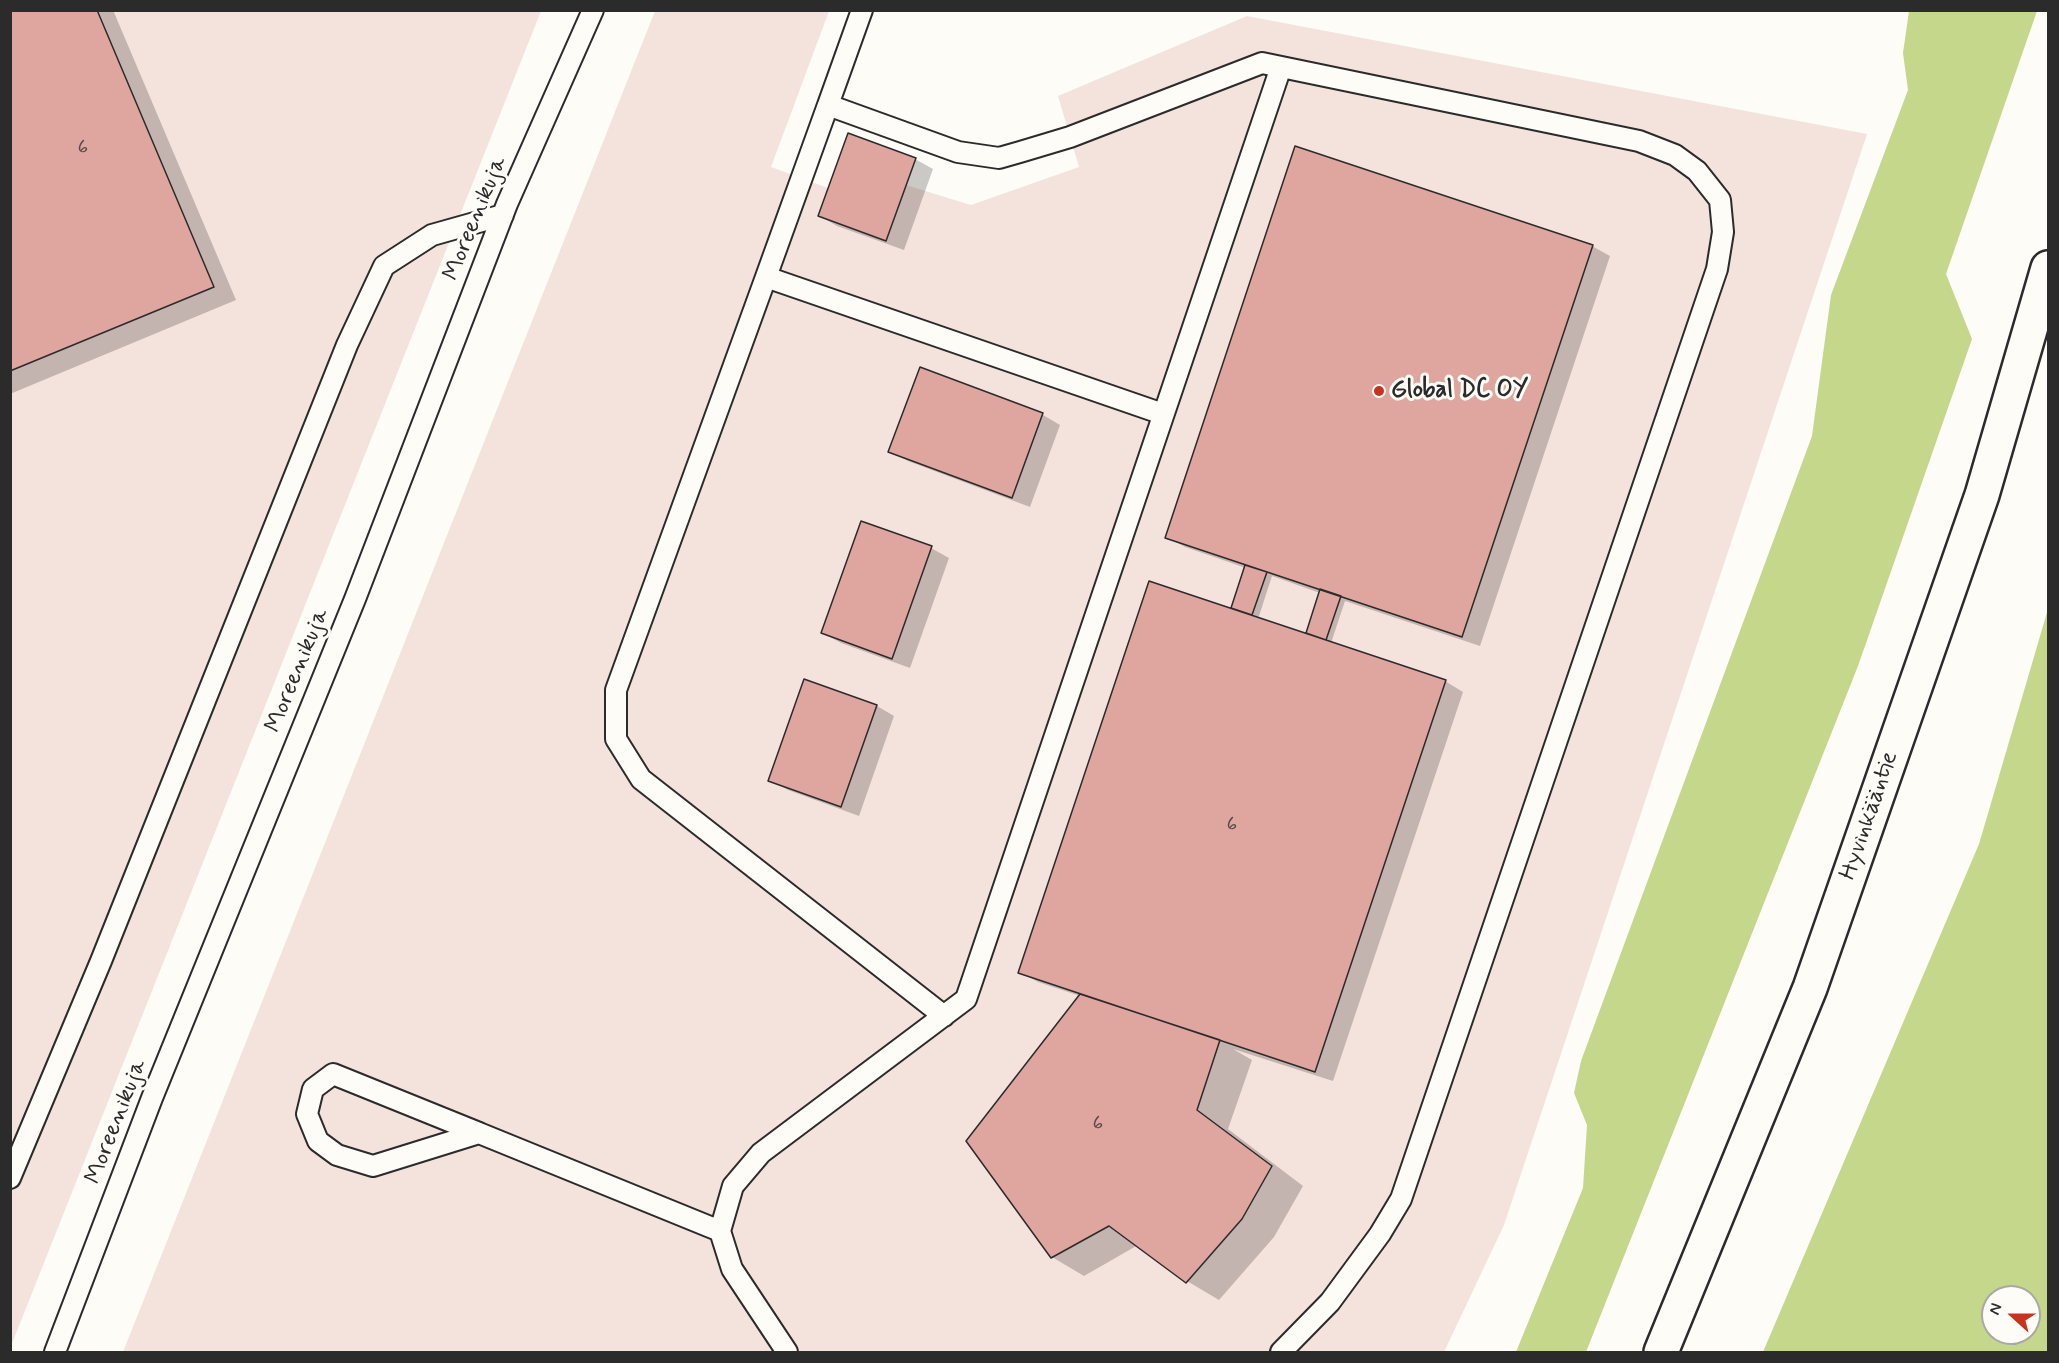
<!DOCTYPE html>
<meta charset="utf-8">
<style>
body{margin:0}
#map{position:relative;width:2059px;height:1363px;overflow:hidden;background:#fdfcf7;font-family:Mynerve,sans-serif}
canvas{display:block}
.frame{position:absolute;inset:0;border:12px solid #2b2b2b;pointer-events:none}
.north{position:absolute;left:1981px;top:1285px;width:60px;height:60px;box-sizing:border-box;background:#fdfcf7;border:2px solid #a9a8a5;border-radius:50%;rotate:291deg;font-size:16px;font-weight:700;line-height:24px;text-align:center;color:#2b2b2b}
.north::after{content:'';display:block;margin:auto;width:21px;height:27px;background:#c8321e;clip-path:polygon(50% 0,100% 100%,50% 72%,0 100%)}
</style>
<div id="map">
<canvas width="2059" height="1363"></canvas>
<div class="frame"></div>
<div class="north">N</div>
</div>
<script>
const c = document.querySelector('canvas').getContext('2d');
c.lineJoin = 'round';
function paint(path, color) {
  c.fillStyle = color;
  c.fill(path, 'evenodd');
}
function toPath(rows) {
  const path = new Path2D();
  for (const r of rows) {
    path.moveTo(r[0], r[1]);
    for (let i = 2; i < r.length; i += 2) path.lineTo(r[i], r[i + 1]);
  }
  return path;
}
function trace(path, color, width, dash) {
  c.strokeStyle = color;
  c.lineWidth = width;
  c.lineCap = dash ? 'butt' : 'round';
  c.setLineDash(dash || []);
  c.stroke(path);
}
function drawText(font, color, halo, rows, align = 'center') {
  c.font = font + ' Mynerve,sans-serif';
  c.lineWidth = 6;
  c.setLineDash([]);
  c.textBaseline = 'middle';
  c.strokeStyle = halo;
  c.fillStyle = color;
  for (const [text, x, y, turn = 0] of rows) {
    c.save();
    c.translate(x, y);
    c.rotate((+turn || 0) * Math.PI / 180);
    c.textAlign = isNaN(turn) ? turn : align;
    if (halo) c.strokeText(text, 0, 0);
    c.fillText(text, 0, 0);
    c.restore();
  }
}
const built = toPath([
 [11,11,541,11,11,1346],
 [655,11,829,11,771,167,828,188,848,133,916,158,906,185,971,205,1079,167,1058,96,1247,16,1867,134,1504,1225,1444,1352,123,1352]
]);
const green = toPath([
 [1909,11,2037,11,1946,274,1972,339,1858,666,1586,1352,1516,1352,1583,1188,1587,1125,1574,1093,1581,1061,1812,436,1831,295,1908,90,1903,53],
 [2048,609,2048,1352,1763,1352,1979,844],
 [1993,1297,2029,1297,2029,1333,1993,1333]
]);
const shadow = toPath([
 [10,10,113,10,236,300,10,394],
 [915,159,933,169,904,250,837,226,820,216],
 [1592,246,1610,256,1480,646,1345,601,1331,643,1445,681,1463,692,1333,1081,1233,1049,1252,1060,1228,1129,1303,1186,1274,1237,1219,1300,1187,1281,1138,1245,1084,1276,1052,1257,1080,996,1038,982,1020,972,1232,610,1246,568,1185,547,1167,537],
 [1272,576,1320,593,1308,633,1313,636,1313,637,1258,619],
 [921,369,1043,415,1060,425,1030,507,908,461,890,451],
 [862,523,931,548,949,558,910,668,841,643,823,633],
 [805,681,877,706,894,716,859,816,788,790,770,780]
]);
const building = toPath([
 [10,10,97,10,214,287,10,371,10,10],
 [848,133,916,158,886,241,818,216,848,133],
 [1295,146,1593,245,1462,637,1165,538,1295,146],
 [920,367,1043,413,1012,498,888,452,920,367],
 [861,521,932,546,892,659,821,633,861,521],
 [1245,565,1267,572,1252,615,1231,608,1245,565],
 [1149,581,1446,680,1315,1072,1018,973,1149,581],
 [1320,589,1341,596,1326,640,1306,633,1320,589],
 [804,679,877,705,841,807,768,781,804,679],
 [1080,994,1220,1040,1197,1110,1272,1166,1242,1219,1186,1283,1109,1226,1051,1258,966,1141,1080,994]
]);
const service = toPath([
 [862,10,828,105,958,152,999,158,1020,152,1070,137,1262,63,1639,141,1675,155,1697,171,1720,200,1723,232,1717,269,1401,1199,1380,1234,1330,1302,1281,1352],
 [766,277,828,105],
 [944,1016,641,779,616,739,616,690,766,277,1163,414],
 [479,1133,333,1074,313,1089,307,1114,318,1141,337,1155,373,1166,479,1133,720,1231],
 [10,1178,101,961,347,345,384,266,432,235,503,215],
 [55,1352,152,1098,355,599,507,204,593,10],
 [787,1352,732,1269,720,1231,733,1186,761,1153,966,999,1281,67]
]);
const trunk = toPath([
 [1661,1352,1810,988,1982,495,2048,268]
]);
const markers = [
 [1379,391,6,"#c8321e"]
];
const numberNames = [
 ["6",83,149],
 ["6",1232,826],
 ["6",1098,1125]
];
const streetNames = [
 ["Moreenikuja",476,219,-68],
 ["Moreenikuja",298,671,-68],
 ["Hyvinkääntie",1870,816,-71],
 ["Moreenikuja",117,1122,-69]
];
const poiNames = [
 ["Global DC OY",1391,391]
];
paint(built, '#f4e2dd');
paint(green, '#c5d78b');
paint(shadow, '#0003');
paint(building, '#dfa59f');
trace(building, '#2b2b2b', 1.5);
trace(service, '#2b2b2b', 24);
trace(trunk, '#2b2b2b', 38);
trace(service, '#fdfcf7', 20);
trace(trunk, '#fdfcf7', 33);
for (const [x, y, r, color] of markers) {
  const dot = new Path2D();
  dot.arc(x, y, r, 0, 2 * Math.PI);
  c.fillStyle = color;
  c.fill(dot);
  trace(dot, '#fdfcf7', 2);
}
drawText('21px', '#584a48', null, numberNames);
drawText('24px', '#2b2b2b', '#fdfcf7', streetNames);
drawText('bold 24px', '#2b2b2b', '#fdfcf7', poiNames, 'left');
</script>
